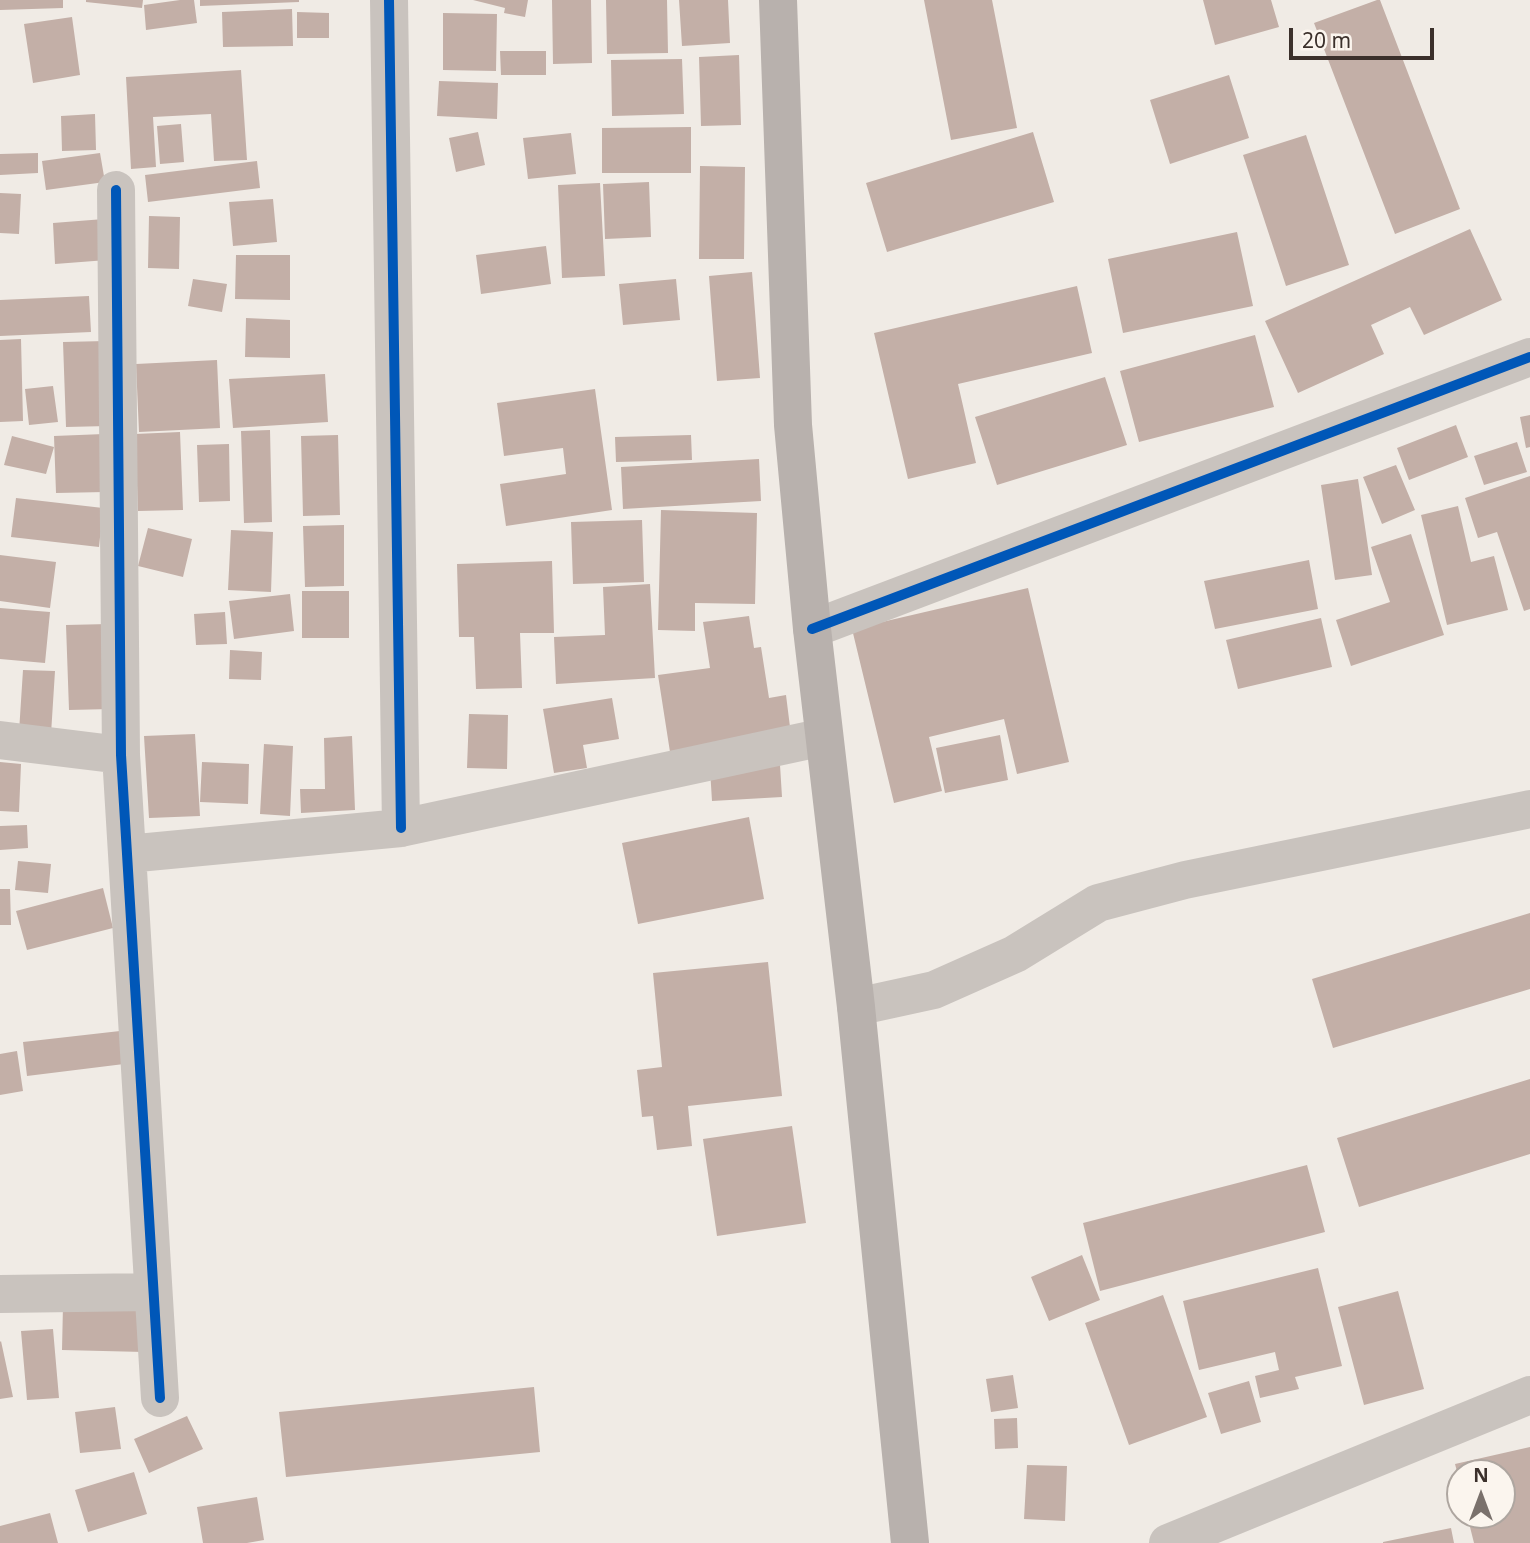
<!DOCTYPE html>
<style>
body{margin:0}
#map{position:relative;width:1530px;height:1543px;overflow:hidden;background:#f0ebe5;font-family:"Noto Sans",sans-serif}
canvas{display:block}
.north{position:absolute;left:1446px;top:1459px;width:70px;height:70px;box-sizing:border-box;background:#fbf5ee;border:2px solid #aea6a0;border-radius:50%;rotate:0deg;font-size:19px;font-weight:700;line-height:28px;text-align:center;color:#3b302b}
.north::after{content:'';display:block;margin:auto;width:24px;height:32px;background:#7a716c;clip-path:polygon(50% 0,100% 100%,50% 72%,0 100%)}
.scale{position:absolute;left:1289px;top:28px;width:145px;height:32px;box-sizing:border-box;border:4px solid #3b302b;border-top:0;padding-left:9px;font-size:21px;line-height:24px;white-space:nowrap;color:#3b302b;-webkit-text-stroke:5px #fbf5ee;paint-order:stroke}
</style>
<div id="map">
<canvas width="1530" height="1543"></canvas>
<div class="north">N</div>
<div class="scale">20 m</div>
</div>
<script>
const c = document.querySelector('canvas').getContext('2d');
c.lineJoin = 'round';
function paint(path, color) {
  c.fillStyle = color;
  c.fill(path, 'evenodd');
}
function toPath(rows) {
  const path = new Path2D();
  for (const r of rows) {
    path.moveTo(r[0], r[1]);
    for (let i = 2; i < r.length; i += 2) path.lineTo(r[i], r[i + 1]);
  }
  return path;
}
function trace(path, color, width, dash) {
  c.strokeStyle = color;
  c.lineWidth = width;
  c.lineCap = dash ? 'butt' : 'round';
  c.setLineDash(dash || []);
  c.stroke(path);
}
const building = toPath([
 [0,0,63,0,63,8,0,10],
 [86,0,143,0,142,8,86,2],
 [180,0,194,0,197,23,146,30,144,5],
 [200,0,299,0,299,2,200,6],
 [473,0,528,0,525,17,504,13,505,8],
 [552,0,591,0,592,63,553,64],
 [606,0,667,0,668,53,607,54],
 [679,0,728,0,730,43,682,46],
 [924,0,992,0,1017,128,951,140],
 [1203,0,1271,0,1279,27,1215,45],
 [1377,0,1380,0,1460,209,1395,234,1314,23],
 [292,9,293,46,223,47,222,12],
 [297,12,329,13,329,38,297,38],
 [443,13,497,14,496,71,443,70],
 [72,17,80,75,33,83,24,24],
 [500,51,546,51,546,75,501,75],
 [739,55,741,125,701,126,699,57],
 [682,59,684,114,612,116,611,60],
 [241,70,247,160,214,161,211,114,153,117,156,167,131,169,126,77],
 [1229,75,1249,138,1170,164,1150,100],
 [439,81,498,83,497,119,437,116],
 [95,114,96,150,62,151,61,116],
 [181,124,184,162,160,164,157,126],
 [691,127,691,173,602,173,602,128],
 [478,132,485,165,456,172,449,138],
 [1033,132,1054,202,887,252,866,183],
 [571,133,576,174,528,179,523,138],
 [1306,135,1349,265,1286,286,1243,155],
 [38,153,38,173,0,175,0,154],
 [100,153,105,182,46,190,42,161],
 [257,161,260,188,148,202,145,175],
 [700,166,745,167,744,259,699,259],
 [649,182,651,237,605,239,603,184],
 [600,183,605,276,562,278,558,185],
 [0,193,21,194,19,234,0,233],
 [273,199,277,242,233,246,229,202],
 [149,216,180,217,179,269,148,268],
 [104,219,107,260,55,264,53,223],
 [1470,229,1502,300,1424,335,1410,307,1371,325,1384,354,1298,393,1265,321],
 [1237,232,1253,306,1123,333,1108,259],
 [546,246,551,284,481,294,476,255],
 [236,255,290,255,290,300,235,299],
 [752,272,760,378,717,381,709,276],
 [193,279,227,284,222,312,188,306],
 [676,279,680,320,623,325,619,284],
 [1077,286,1092,353,958,384,976,463,908,479,874,333],
 [89,296,91,332,0,336,0,300],
 [246,318,290,320,290,358,245,357],
 [1255,335,1274,407,1139,442,1120,371],
 [21,339,23,421,0,422,0,340],
 [106,341,108,426,66,427,63,342],
 [217,360,220,428,139,432,136,364],
 [325,374,328,422,233,428,229,379],
 [1105,377,1127,445,997,485,975,417],
 [53,386,58,422,29,425,25,389],
 [595,389,612,510,506,526,500,484,566,474,563,448,504,456,497,403],
 [1530,415,1530,447,1526,448,1520,417],
 [1456,425,1468,457,1409,480,1397,448],
 [270,430,272,522,244,523,241,431],
 [180,432,183,510,138,511,135,434],
 [104,434,105,492,56,493,54,436],
 [338,435,340,515,303,516,301,436],
 [691,435,692,460,616,462,615,437],
 [12,436,54,447,46,474,4,465],
 [1517,442,1527,472,1484,485,1474,456],
 [229,444,230,501,199,502,197,445],
 [759,459,761,501,623,509,621,467],
 [1396,465,1415,510,1382,524,1363,477],
 [1530,476,1530,609,1524,611,1497,532,1478,538,1465,498],
 [1358,479,1372,575,1335,580,1321,485],
 [16,498,103,508,99,547,11,537],
 [1458,506,1471,562,1494,556,1508,610,1447,625,1421,515],
 [661,510,757,513,755,604,695,603,695,631,658,630],
 [642,520,644,582,573,584,571,522],
 [344,525,344,586,305,587,303,526],
 [148,528,192,539,183,577,138,566],
 [231,530,273,532,271,592,228,590],
 [1411,534,1444,635,1351,666,1336,620,1390,602,1371,547],
 [0,555,56,562,50,608,0,601],
 [1309,560,1318,609,1215,629,1204,581],
 [552,561,554,633,520,633,522,688,476,689,474,637,459,637,457,564],
 [650,584,655,678,556,684,554,637,605,635,603,587],
 [1028,588,1069,762,1017,774,1004,719,929,737,942,791,894,803,852,629],
 [302,591,349,591,349,638,302,638],
 [290,594,294,631,234,639,229,601],
 [0,608,50,612,45,663,0,659],
 [225,612,227,644,196,645,194,614],
 [749,616,754,648,761,647,769,698,786,695,791,735,670,752,658,675,710,668,703,622],
 [1321,618,1332,667,1238,689,1226,640],
 [109,624,111,709,69,710,66,625],
 [230,650,262,652,261,680,229,679],
 [23,670,55,671,51,734,19,732],
 [612,698,619,739,583,745,587,768,554,773,543,709],
 [469,714,508,715,507,769,467,768],
 [195,734,200,816,149,818,144,736],
 [1000,735,1008,780,945,793,936,748],
 [352,736,355,810,301,813,300,789,325,789,324,738],
 [264,744,293,746,290,816,260,814],
 [0,762,21,764,19,812,0,811],
 [202,762,249,764,248,804,200,802],
 [780,765,782,797,712,801,710,769],
 [749,817,764,899,638,924,622,843],
 [27,825,28,848,0,850,0,826],
 [18,861,51,864,48,893,15,890],
 [103,888,113,928,27,950,16,911],
 [0,889,10,889,11,925,0,925],
 [1530,913,1530,989,1333,1048,1312,979],
 [768,962,782,1096,688,1106,692,1146,657,1150,653,1116,642,1117,637,1070,662,1067,653,973],
 [120,1031,124,1064,27,1076,23,1042],
 [17,1051,23,1091,0,1095,0,1054],
 [1530,1079,1530,1154,1359,1207,1337,1138],
 [792,1126,806,1223,717,1236,703,1139],
 [1307,1165,1325,1232,1100,1291,1083,1223],
 [1082,1255,1100,1300,1049,1321,1031,1277],
 [1318,1268,1342,1366,1295,1377,1299,1389,1260,1398,1255,1376,1279,1370,1275,1352,1199,1370,1183,1301],
 [1398,1291,1424,1389,1364,1405,1338,1307],
 [1163,1295,1207,1417,1129,1445,1085,1323],
 [63,1305,145,1307,144,1352,62,1350],
 [53,1329,59,1398,27,1400,21,1331],
 [1,1341,13,1397,0,1399,0,1342],
 [1013,1375,1018,1408,991,1412,986,1379],
 [1249,1381,1261,1422,1221,1434,1208,1393],
 [534,1387,540,1452,286,1477,279,1412],
 [115,1407,121,1449,80,1453,75,1412],
 [187,1416,203,1449,149,1473,134,1439],
 [1017,1418,1018,1448,995,1449,994,1419],
 [1530,1447,1530,1543,1474,1543,1467,1515,1502,1515,1502,1473,1460,1473,1459,1479,1455,1464],
 [1027,1465,1067,1466,1065,1521,1024,1519],
 [134,1472,147,1514,88,1532,75,1490],
 [257,1497,264,1540,247,1543,203,1543,197,1507],
 [50,1513,58,1543,0,1543,0,1526],
 [1451,1528,1454,1543,1383,1543,1383,1542]
]);
const minor = toPath([
 [389,0,401,828],
 [116,190,121,755,160,1398],
 [812,629,1530,357],
 [0,740,121,755],
 [127,854,401,828,824,737],
 [856,1007,934,990,1015,954,1098,903,1185,880,1530,809],
 [0,1294,153,1292],
 [1168,1543,1530,1395]
]);
const major = toPath([
 [778,0,793,425,812,629,856,1007,910,1543]
]);
const cycleway = toPath([
 [389,0,401,828],
 [116,190,121,755,160,1398],
 [812,629,1530,357]
]);
paint(building, '#c3afa7');
trace(minor, '#c9c3be', 38);
trace(major, '#b8b1ad', 38);
trace(cycleway, '#0057b8', 10);
</script>
